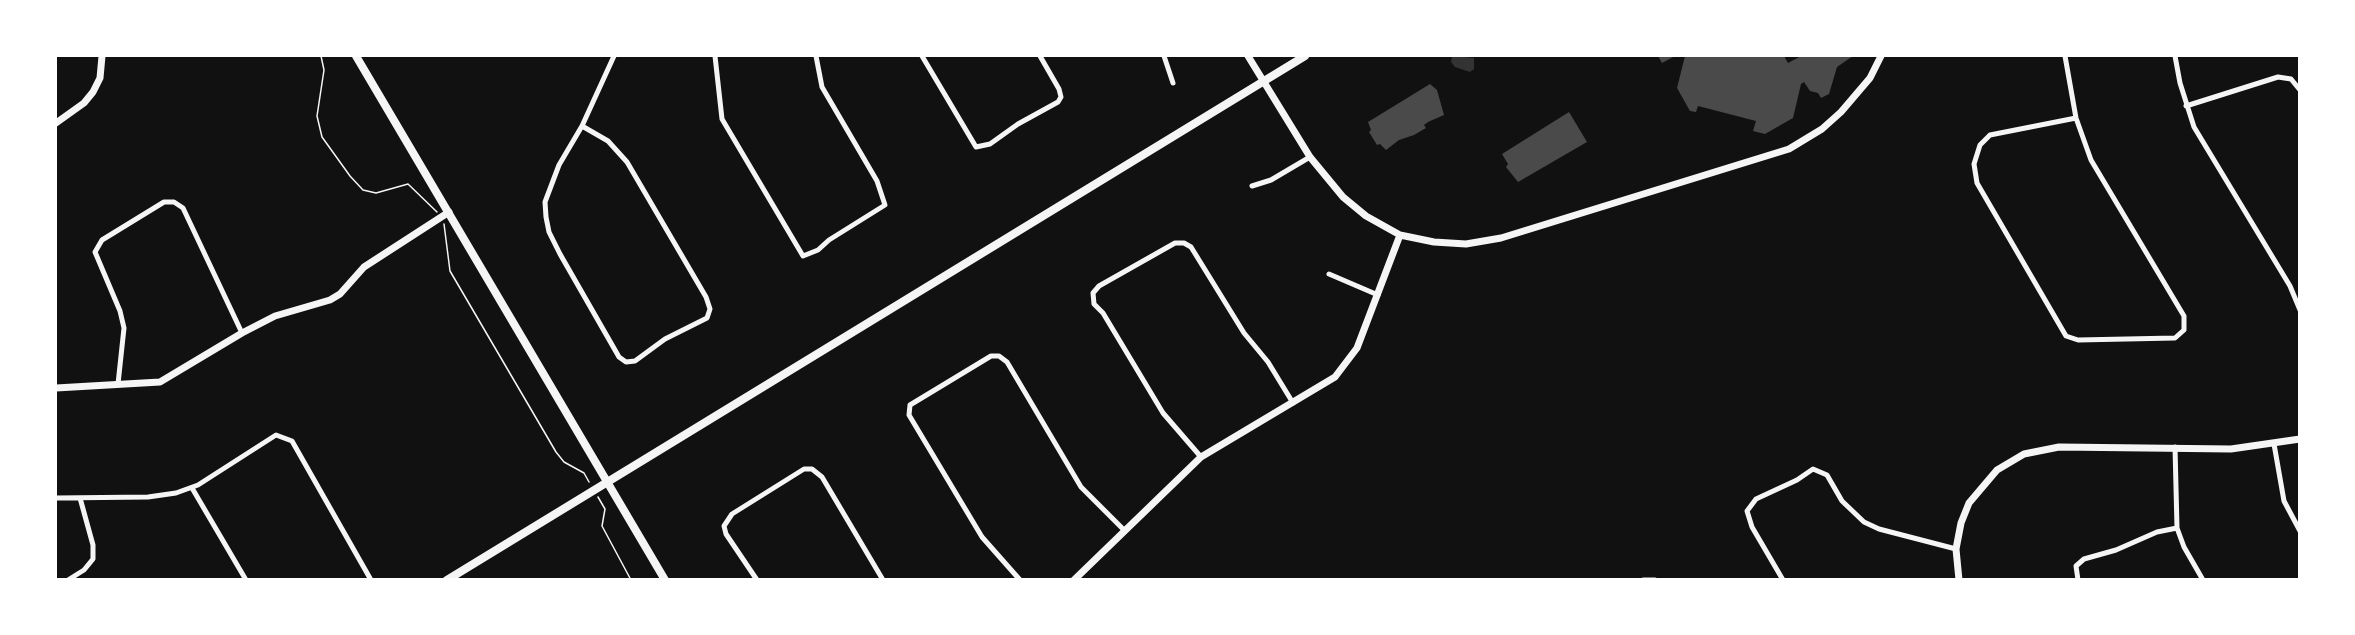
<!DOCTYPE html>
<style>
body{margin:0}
#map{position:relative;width:2355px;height:635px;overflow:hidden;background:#111;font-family:Ubuntu,sans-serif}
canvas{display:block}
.frame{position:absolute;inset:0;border:57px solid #fff;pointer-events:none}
</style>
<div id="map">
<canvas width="2355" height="635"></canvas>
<div class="frame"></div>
</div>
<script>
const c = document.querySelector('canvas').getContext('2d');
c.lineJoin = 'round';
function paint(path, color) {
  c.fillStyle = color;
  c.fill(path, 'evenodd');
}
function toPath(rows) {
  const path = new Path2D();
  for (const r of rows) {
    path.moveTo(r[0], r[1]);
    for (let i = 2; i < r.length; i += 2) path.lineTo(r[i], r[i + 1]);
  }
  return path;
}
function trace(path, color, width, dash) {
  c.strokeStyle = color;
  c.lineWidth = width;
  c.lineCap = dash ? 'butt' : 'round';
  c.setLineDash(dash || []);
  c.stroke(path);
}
const water = toPath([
 [1452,56,1474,58,1474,69,1470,72,1455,67,1451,62]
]);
const building = toPath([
 [1658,56,1675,56,1662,63],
 [1685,56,1784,56,1788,63,1801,56,1853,56,1837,67,1829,94,1821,98,1818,93,1810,91,1804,82,1801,84,1793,118,1765,134,1753,131,1756,121,1698,106,1696,112,1690,111,1677,88],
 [1430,84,1437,90,1444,115,1428,122,1424,125,1426,128,1414,135,1399,140,1386,150,1380,144,1377,145,1369,132,1371,130,1368,122],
 [1569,112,1587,142,1518,182,1506,167,1508,164,1502,154]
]);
const path = toPath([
 [321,56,324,70,317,116,322,137,350,176,363,190,376,193,408,184,437,212],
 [444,224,450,271,556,452,564,462,584,473,589,482],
 [598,497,605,509,602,526,631,580]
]);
const minor = toPath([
 [715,56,722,119,803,256,818,250,829,240,885,205,877,181,822,87,816,56],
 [922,56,976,147,990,144,1018,124,1058,102,1061,97,1059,89,1040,56],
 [1164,56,1173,83],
 [2065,56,2076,118,2091,160,2184,316,2184,330,2175,338,2078,340,2066,336,1977,183,1974,164,1980,145,1990,135,2076,118],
 [2175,56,2180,83,2194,127,2290,286,2300,310],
 [2186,106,2278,77,2291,79,2300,90],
 [582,126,608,141,627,162,706,297,710,309,707,318,665,339,635,361,626,362,619,357,560,254,549,232,546,217,545,202,559,165,582,126,614,56],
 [1252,186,1271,180,1310,157],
 [1329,274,1378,295],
 [118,384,124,328,120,311,95,252,102,240,164,202,174,202,183,208,242,333],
 [2274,444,2284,501,2300,531],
 [2175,447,2177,528,2184,547,2203,580],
 [1201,457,1163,413,1103,313,1094,304,1093,293,1099,286,1175,243,1184,243,1191,247,1244,333,1268,362,1293,403],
 [192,488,246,580],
 [56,498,148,497,176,493,198,485,276,435,292,441,371,580],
 [68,580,84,570,93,559,93,545,80,498],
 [757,580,726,534,724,526,732,514,804,469,812,469,822,477,883,580],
 [1020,580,982,537,909,415,910,405,991,356,999,356,1007,362,1081,487,1124,530],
 [1643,580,1655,580],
 [1783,580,1752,527,1747,511,1756,499,1797,480,1813,469,1827,475,1842,501,1864,522,1879,529,1956,549],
 [2078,580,2076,566,2084,559,2116,550,2157,532,2177,528]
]);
const tertiary = toPath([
 [1248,56,1310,157,1343,197,1366,216,1400,235,1434,242,1466,244,1501,238,1789,149,1822,129,1841,112,1870,78,1881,56],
 [56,123,84,103,93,92,100,78,102,56],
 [56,388,160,382,242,333,275,316,330,300,340,294,364,267,449,212],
 [1074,580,1201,457,1335,377,1357,348,1400,235],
 [1959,580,1956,549,1961,523,1969,503,1997,470,2024,454,2059,447,2231,449,2300,439]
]);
const secondary = toPath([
 [356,56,665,580],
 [447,580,1305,56]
]);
paint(water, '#333');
paint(building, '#4a4a4a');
trace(path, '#f5f5f5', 1.5);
trace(minor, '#f5f5f5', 5);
trace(tertiary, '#f5f5f5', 7);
trace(secondary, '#f5f5f5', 8);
</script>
